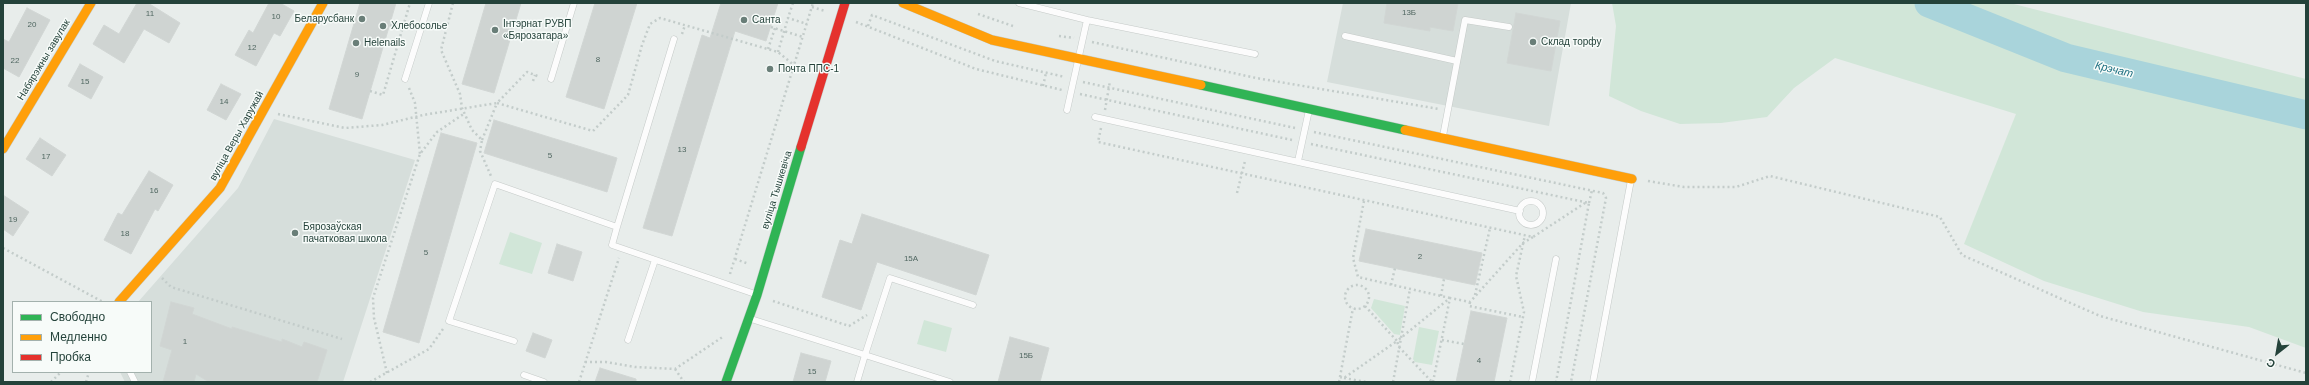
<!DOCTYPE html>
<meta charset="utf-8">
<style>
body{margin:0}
#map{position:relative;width:2309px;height:385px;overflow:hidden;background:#e8edeb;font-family:Helvetica,sans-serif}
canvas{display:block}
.frame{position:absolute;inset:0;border:4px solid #24423a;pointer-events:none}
.legend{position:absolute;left:12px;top:301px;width:140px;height:72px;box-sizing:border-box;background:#f7fbf9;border:1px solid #a3b1ad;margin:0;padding:5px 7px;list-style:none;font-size:12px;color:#24423a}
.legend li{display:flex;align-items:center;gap:8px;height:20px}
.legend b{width:20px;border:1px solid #a3b1ad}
.north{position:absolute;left:2257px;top:333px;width:40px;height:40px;-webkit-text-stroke:3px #f7fbf9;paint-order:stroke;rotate:211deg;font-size:11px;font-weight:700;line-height:16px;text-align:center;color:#24423a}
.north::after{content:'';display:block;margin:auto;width:14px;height:18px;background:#24423a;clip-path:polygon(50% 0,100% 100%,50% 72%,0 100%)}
</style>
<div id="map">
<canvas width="2309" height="385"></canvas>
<div class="frame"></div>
<ul class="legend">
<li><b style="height:5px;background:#30b455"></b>Свободно</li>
<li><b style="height:5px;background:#ff9f0a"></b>Медленно</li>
<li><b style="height:5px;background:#e5322d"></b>Пробка</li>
</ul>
<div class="north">С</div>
</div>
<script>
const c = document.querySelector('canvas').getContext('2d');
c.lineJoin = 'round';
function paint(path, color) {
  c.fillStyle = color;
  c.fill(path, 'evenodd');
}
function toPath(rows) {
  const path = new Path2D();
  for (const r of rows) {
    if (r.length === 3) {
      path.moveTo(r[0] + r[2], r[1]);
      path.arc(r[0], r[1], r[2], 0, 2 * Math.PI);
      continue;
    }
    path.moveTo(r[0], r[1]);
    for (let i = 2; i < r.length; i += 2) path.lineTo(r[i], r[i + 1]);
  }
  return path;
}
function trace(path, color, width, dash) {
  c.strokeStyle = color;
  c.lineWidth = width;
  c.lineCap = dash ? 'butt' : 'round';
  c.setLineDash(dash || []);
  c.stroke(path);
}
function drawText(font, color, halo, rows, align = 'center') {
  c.font = font + ' Helvetica,sans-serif';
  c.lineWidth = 3;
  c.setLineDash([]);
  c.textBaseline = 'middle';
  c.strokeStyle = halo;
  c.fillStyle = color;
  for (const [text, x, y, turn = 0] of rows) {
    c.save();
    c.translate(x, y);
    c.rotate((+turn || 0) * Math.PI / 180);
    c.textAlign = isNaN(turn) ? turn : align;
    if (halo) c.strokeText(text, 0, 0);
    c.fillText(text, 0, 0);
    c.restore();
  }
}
const built = toPath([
 [1343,3,1571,3,1549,126,1327,82],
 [274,119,415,160,343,382,125,382,120,372,151,372,151,302,138,302,238,188]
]);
const green = toPath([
 [1612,3,2010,3,2306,79,2306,348,2249,327,2143,312,2044,281,1964,244,2016,114,1835,58,1794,88,1767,117,1721,123,1680,124,1641,111,1609,96,1616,26],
 [510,232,542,243,532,274,499,264],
 [1374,299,1405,306,1400,335,1394,334,1371,308],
 [924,320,952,328,946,352,917,344],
 [1419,327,1439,331,1432,365,1415,362,1413,359]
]);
const river = toPath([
 [1929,3,2066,58,2306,115]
]);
const building = toPath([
 [137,3,148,3,180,23,169,43,144,29,124,63,93,44,104,25,119,34,137,3],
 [269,3,280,3,294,11,280,36,274,33,256,66,235,55,249,30,253,33,269,3],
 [360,3,396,3,362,119,329,109,360,3],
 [486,3,521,3,494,93,462,84,486,3],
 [595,3,637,3,604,109,566,97,595,3],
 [721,3,778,3,766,41,735,31,672,236,643,228,702,35,710,38,721,3],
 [1387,3,1458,3,1453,31,1430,27,1430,31,1384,23,1387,3],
 [27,8,50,20,19,77,3,68,3,39,9,42,27,8],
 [1516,13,1560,21,1551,71,1507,63,1516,13],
 [80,64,103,77,91,99,68,86,80,64],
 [221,84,241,94,226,120,207,110,221,84],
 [494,120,617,158,607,192,484,153,494,120],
 [441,133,477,143,419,343,383,332,441,133],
 [40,138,66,155,52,176,26,159,40,138],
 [149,171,173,185,158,211,155,209,131,254,104,240,118,213,122,215,149,171],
 [3,195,29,212,13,236,3,229,3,195],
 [862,214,989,255,976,295,877,262,861,310,822,297,840,240,852,244,862,214],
 [1366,229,1482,253,1475,285,1359,261,1366,229],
 [557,244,582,252,573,281,548,273,557,244],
 [171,302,194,308,192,314,232,329,232,327,282,342,282,339,302,347,304,342,327,350,317,382,209,382,196,374,194,382,163,382,172,350,160,346,171,302],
 [1471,311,1507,318,1494,382,1456,382,1471,311],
 [533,333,552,340,545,358,526,351,533,333],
 [1010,337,1049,348,1040,382,998,382,1010,337],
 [801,353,831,361,825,382,793,382,801,353],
 [600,368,636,379,636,382,595,382,600,368]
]);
const path = toPath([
 [453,3,441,50,460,94,462,108,472,130,482,140,480,151,491,176],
 [793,3,788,18,807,24],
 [812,7,825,11],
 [978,14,1013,26],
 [856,22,976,69,1062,90],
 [390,25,403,29],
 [868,26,872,15,995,61,1065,77],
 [771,27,803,37],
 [682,34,685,25],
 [1059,36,1074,38],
 [1092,42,1256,78,1439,109],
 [768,49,775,28],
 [778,52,788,18],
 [533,81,535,75],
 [1083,82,1295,128],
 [1043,86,1046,73],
 [409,88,415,103,420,154],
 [370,91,383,95,410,3],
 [1080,94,1292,140],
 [1105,110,1110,81],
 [278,114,345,128,382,125,423,115,497,103,527,72,540,77],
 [1101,128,1098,142,1533,237,1585,203],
 [1314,132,1603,193,1606,198,1571,382],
 [482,140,497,103,593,131,628,95,642,45,650,24,660,18,778,52,795,66],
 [1311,144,1589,203,1556,382],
 [1648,181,1684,187,1736,187,1770,176,1940,217,1962,255,2100,316,2306,373],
 [1237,193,1245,161],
 [1364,201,1353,258,1358,277,1450,298],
 [1589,203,1592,190],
 [3,248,103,302],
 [735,259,749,264],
 [730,274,813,3],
 [162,278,171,287,342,339],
 [1357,297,12],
 [1391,285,1395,268],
 [1475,295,1490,228],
 [1441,296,1444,279],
 [773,301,849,326,867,315],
 [1470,302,1469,306,1523,317],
 [1365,306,1397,341,1450,298],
 [1442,340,1464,344],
 [585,362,606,362,635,367,675,369,724,336],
 [675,369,684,382],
 [387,373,374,318,373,298,420,154,437,132,465,113],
 [1340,377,1344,378,1397,341,1399,347,1432,382],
 [1344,378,1366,382],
 [51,382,61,372],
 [86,382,89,372],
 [370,382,429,349,443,329],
 [579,382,619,258],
 [1339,382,1353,308],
 [1393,382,1410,289],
 [1433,382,1450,298,1470,302,1523,243,1533,237],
 [1510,382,1524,312,1516,276,1525,235]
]);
const lane = toPath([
 [1019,3,1087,20],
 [1345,36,1457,61],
 [405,79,429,3],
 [551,79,574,3],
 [1067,110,1087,20,1255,54],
 [1095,117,1520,211],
 [1443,136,1465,20,1509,27],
 [1298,161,1309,110],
 [1531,213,12],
 [617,227,674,39],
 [751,319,865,355,857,382],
 [628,340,655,260],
 [514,341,449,321,495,184,617,227,612,245,755,294],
 [130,372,135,382],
 [524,375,544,382],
 [950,382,865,355,890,278,973,305],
 [1532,382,1556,259],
 [1593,382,1631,180]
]);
const fast = toPath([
 [1201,85,1405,130],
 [726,382,757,295,801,147]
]);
const slow = toPath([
 [903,3,992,40,1201,85],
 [1405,130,1632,179],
 [3,149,91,3],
 [119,302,220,188,323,3]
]);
const jam = toPath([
 [801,147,845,3]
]);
const markers = [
 [362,19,4,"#697e78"],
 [744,20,4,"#697e78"],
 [383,26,4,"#697e78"],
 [495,30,4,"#697e78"],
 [1533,42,4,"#697e78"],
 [356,43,4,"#697e78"],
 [770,69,4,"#697e78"],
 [295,233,4,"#697e78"]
];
const numberNames = [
 ["13Б",1409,13],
 ["11",150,14],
 ["10",276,17],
 ["20",32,25],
 ["12",252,48],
 ["8",598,60],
 ["22",15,61],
 ["9",357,75],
 ["15",85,82],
 ["14",224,102],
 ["13",682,150],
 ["5",550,156],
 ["17",46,157],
 ["16",154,191],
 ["19",13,220],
 ["18",125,234],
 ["5",426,253],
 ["2",1420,257],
 ["15А",911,259],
 ["1",185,342],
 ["15Б",1026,356],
 ["4",1479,361],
 ["15",812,372]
];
const poiNames = [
 ["Беларусбанк",354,19,"right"],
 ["Санта",752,20],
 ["Інтэрнат РУВП",503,24],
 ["«Бярозатара»",503,36],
 ["Хлебосолье",391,26],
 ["Склад торфу",1541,42],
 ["Helenails",364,43],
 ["Почта ППС-1",778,69],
 ["Бярозаўская",303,227],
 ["пачатковая школа",303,239]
];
const streetNames = [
 ["Набярэжны завулак",44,60,-59],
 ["вуліца Веры Харужай",237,136,-61],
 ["вуліца Тышкевіча",777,190,-73]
];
const waterNames = [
 ["Крэчат",2114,70,13]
];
paint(built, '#d6dedb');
paint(green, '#d1e6d8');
trace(river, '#a9d4db', 29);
paint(building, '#cfd4d2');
trace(building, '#d1d6d4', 1);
trace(lane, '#c5cac8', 7);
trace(fast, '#c3cbc8', 10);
trace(slow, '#c3cbc8', 10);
trace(jam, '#c3cbc8', 10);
trace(path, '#c3ccca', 2.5, [2, 3]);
trace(lane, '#fcfcfc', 6);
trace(fast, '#30b455', 9);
trace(slow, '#ff9f0a', 9);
trace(jam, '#e5322d', 9);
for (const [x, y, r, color] of markers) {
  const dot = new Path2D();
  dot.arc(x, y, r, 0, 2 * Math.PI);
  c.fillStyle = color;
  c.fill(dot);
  trace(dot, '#f7fbf9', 1.5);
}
drawText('8px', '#506761', null, numberNames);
drawText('10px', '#24423a', '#f7fbf9', poiNames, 'left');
drawText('10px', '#24423a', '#f7fbf9', streetNames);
drawText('italic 11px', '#1c6f80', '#f7fbf9', waterNames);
</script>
